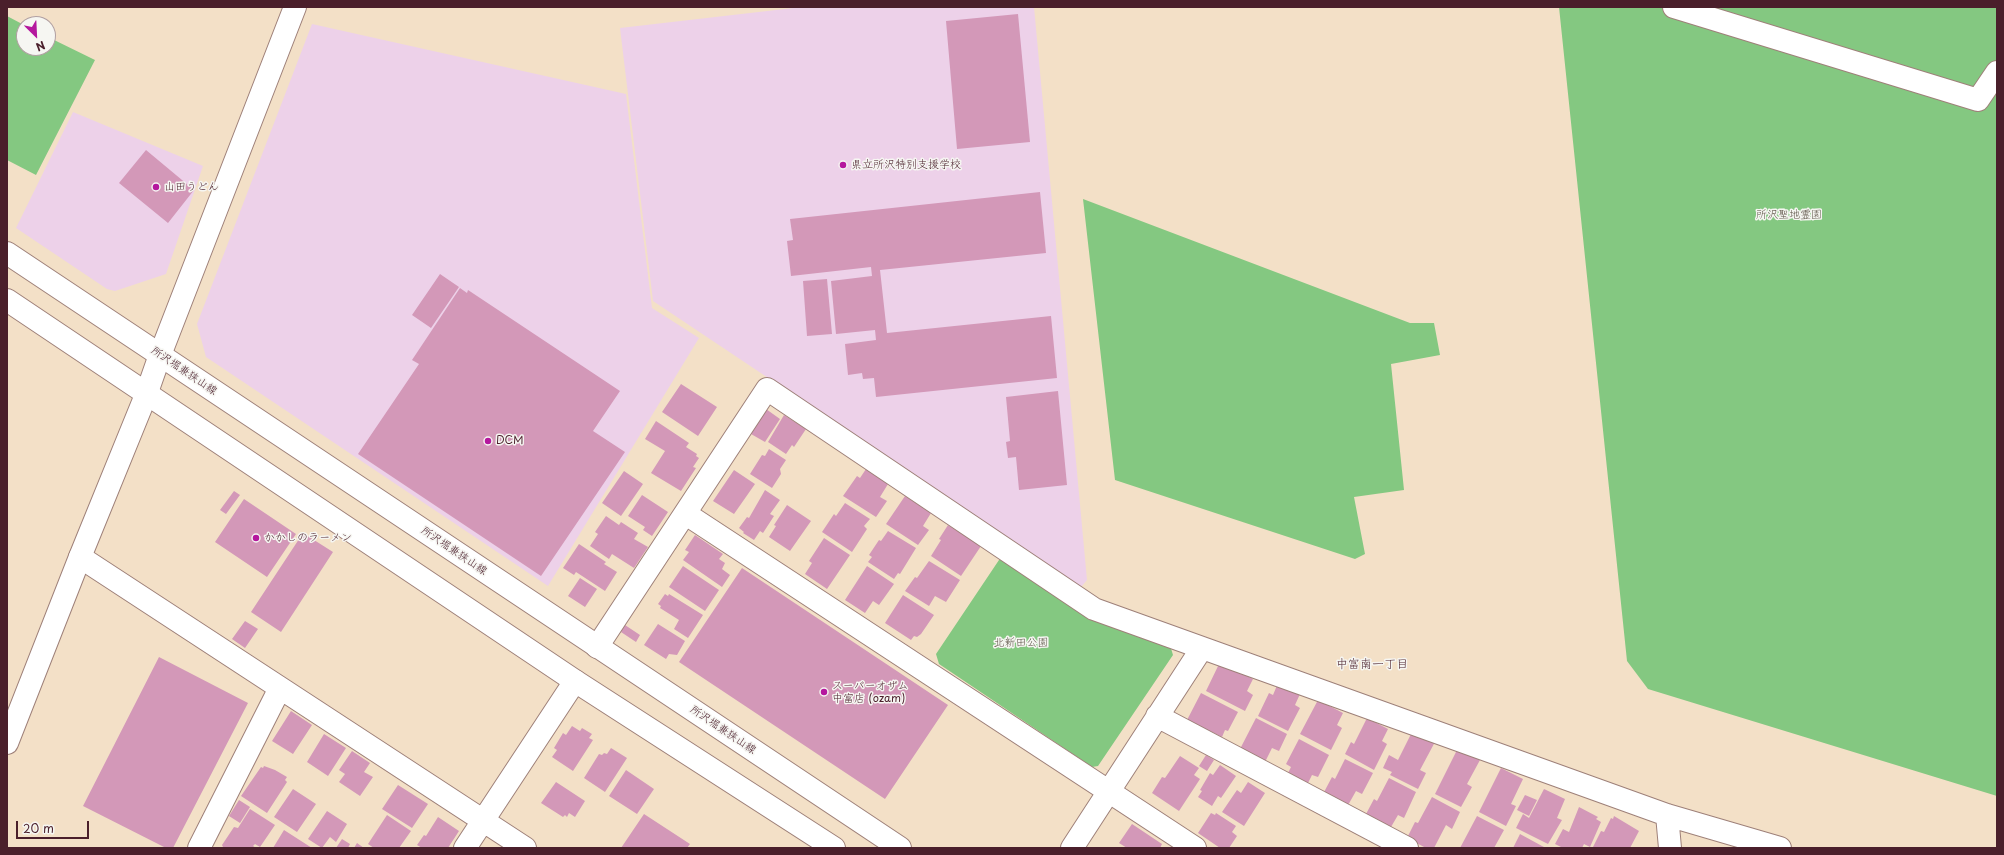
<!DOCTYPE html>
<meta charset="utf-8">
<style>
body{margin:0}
#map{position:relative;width:2004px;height:855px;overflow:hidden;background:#f3e0c7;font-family:"Playpen Sans",sans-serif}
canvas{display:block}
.frame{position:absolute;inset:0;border:8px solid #4a1f2b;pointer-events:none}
.north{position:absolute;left:16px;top:16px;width:40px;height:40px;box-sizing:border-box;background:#f6f6f2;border:1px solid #b1a0a2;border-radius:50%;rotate:156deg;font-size:11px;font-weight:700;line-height:16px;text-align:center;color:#4a1f2b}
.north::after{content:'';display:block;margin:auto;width:14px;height:18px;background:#b5179e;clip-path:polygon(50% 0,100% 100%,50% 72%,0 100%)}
.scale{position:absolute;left:16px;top:821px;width:73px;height:18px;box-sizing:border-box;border:2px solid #4a1f2b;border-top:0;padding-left:5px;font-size:12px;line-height:14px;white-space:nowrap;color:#4a1f2b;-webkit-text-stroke:3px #f6f6f2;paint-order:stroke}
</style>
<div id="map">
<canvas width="2004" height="855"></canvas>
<div class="frame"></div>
<div class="north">N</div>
<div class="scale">20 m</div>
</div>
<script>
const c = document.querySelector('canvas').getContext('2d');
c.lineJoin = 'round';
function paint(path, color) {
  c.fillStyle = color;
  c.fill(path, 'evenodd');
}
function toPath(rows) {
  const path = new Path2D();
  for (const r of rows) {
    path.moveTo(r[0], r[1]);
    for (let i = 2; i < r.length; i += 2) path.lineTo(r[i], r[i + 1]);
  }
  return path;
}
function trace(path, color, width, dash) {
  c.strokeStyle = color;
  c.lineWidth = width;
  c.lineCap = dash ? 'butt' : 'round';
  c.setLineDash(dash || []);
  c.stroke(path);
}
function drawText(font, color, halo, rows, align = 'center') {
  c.font = font + ' "Playpen Sans","Klee One",sans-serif';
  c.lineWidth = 3;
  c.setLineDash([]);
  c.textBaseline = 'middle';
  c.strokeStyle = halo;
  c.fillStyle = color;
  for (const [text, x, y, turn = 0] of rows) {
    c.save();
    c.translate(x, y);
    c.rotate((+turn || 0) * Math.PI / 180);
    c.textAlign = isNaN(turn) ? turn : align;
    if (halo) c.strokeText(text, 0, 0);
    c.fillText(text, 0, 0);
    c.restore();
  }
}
const built = toPath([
 [802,7,1034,7,1087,580,1081,587,653,301,620,28],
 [312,24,626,94,652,308,699,338,548,586,206,357,197,324],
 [73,112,203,166,166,274,115,291,107,289,16,228]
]);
const green = toPath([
 [1559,7,1997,7,1997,796,1648,689,1627,661],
 [7,16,24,25,24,48,48,48,48,37,95,60,36,175,7,160],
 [1083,199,1410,323,1434,323,1440,355,1391,364,1404,490,1354,497,1365,554,1355,559,1115,480],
 [1008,558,1104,624,1170,645,1173,655,1098,766,1092,767,939,664,936,654,999,560]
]);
const building = toPath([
 [1018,14,1030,142,957,149,946,21],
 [146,150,194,190,168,223,119,183],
 [1040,192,1046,253,880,270,887,333,1051,316,1057,378,876,397,874,378,863,379,862,373,848,375,845,344,876,340,875,330,836,334,831,281,872,276,871,267,791,276,787,241,793,240,790,219],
 [440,274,459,287,431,328,412,315],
 [827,279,832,334,807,336,803,281],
 [460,288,467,293,468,290,620,391,593,431,625,452,541,576,358,454,419,364,412,360],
 [681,384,717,407,698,436,662,412],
 [1058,391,1067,485,1019,490,1016,457,1008,458,1006,442,1010,441,1006,397],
 [766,409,780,419,765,442,751,434],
 [784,415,806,429,794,447,792,445,786,454,768,442],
 [656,421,689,443,686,447,697,454,696,456,699,458,693,467,696,468,681,491,651,473,665,451,645,439],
 [769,449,786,460,780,469,781,474,772,488,750,474,762,455,765,456],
 [866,469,888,484,880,497,887,501,876,517,843,496,857,476,860,478],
 [734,470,755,484,734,514,713,501],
 [624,471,643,484,621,516,602,503],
 [765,490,780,500,770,514,774,516,763,533,760,531,754,540,743,533,744,532,739,528,747,517,749,518],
 [234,491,240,495,226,514,220,510],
 [642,495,668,512,652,536,643,530,645,527,628,516],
 [905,496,931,513,923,526,929,530,918,545,886,524],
 [244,499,296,534,267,577,215,542],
 [845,503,870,519,864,526,867,529,852,552,822,532,834,514,836,516],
 [787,505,811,521,790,551,769,537,776,526,774,525],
 [606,516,619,525,621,522,638,533,634,539,648,547,634,568,612,554,609,559,590,546,598,534,595,532],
 [948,525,981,546,961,576,931,556,941,540,939,539],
 [888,531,916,548,900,574,898,573,894,579,868,562,872,557,869,555,879,540,881,541],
 [303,533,333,552,281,632,251,612],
 [695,535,723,554,719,559,725,563,722,569,730,575,722,587,683,560,689,552,685,550],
 [824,538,850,555,827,589,805,574,812,563,809,561],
 [579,544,606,562,604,564,617,572,605,591,576,572,574,575,563,568],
 [929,561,960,580,946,602,935,596,929,606,905,591,915,577,917,578],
 [683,566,719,590,705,611,669,587],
 [867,566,894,584,879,605,873,601,865,613,845,600],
 [742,568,948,705,885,799,679,662],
 [580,578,597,589,585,607,568,596],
 [665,594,668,596,669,594,703,615,688,638,674,629,679,620,660,608,661,606,658,604],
 [903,595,934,615,921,634,917,637,914,636,911,640,885,623],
 [245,621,258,629,245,648,232,639],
 [658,624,685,641,677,655,669,654,666,659,644,645],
 [625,625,640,635,636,642,621,632],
 [159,657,248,703,173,848,166,848,83,806],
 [1220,662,1253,679,1247,691,1253,695,1245,711,1206,691],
 [1278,683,1300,694,1295,705,1300,708,1288,731,1258,716,1269,693,1273,695],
 [1201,693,1238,712,1228,731,1225,730,1222,737,1210,731,1209,734,1186,722],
 [1318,700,1343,713,1337,725,1342,728,1331,750,1300,734],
 [291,711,312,725,293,754,272,741],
 [1256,718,1287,734,1279,751,1272,748,1265,762,1240,749],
 [1367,718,1388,729,1382,741,1387,744,1374,770,1345,754,1351,742,1354,744],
 [572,726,580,731,582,728,592,734,589,738,593,740,573,771,552,757,557,750,554,748,563,733,566,735],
 [1412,732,1436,740,1420,770,1426,773,1418,789,1390,775,1392,772,1383,768,1389,755,1398,760],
 [324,734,346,748,328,776,307,762],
 [1299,739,1329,755,1318,777,1312,775,1307,785,1287,775,1291,767,1286,764],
 [611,748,627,758,605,792,584,778,599,754,602,755,604,753,607,754],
 [1458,748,1480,760,1467,784,1472,787,1461,807,1435,794],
 [352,751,370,763,364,772,373,777,360,796,339,782,345,774,339,770],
 [1206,755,1214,760,1207,771,1199,766],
 [1180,756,1199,768,1194,775,1200,779,1179,811,1152,793,1162,777,1165,778],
 [1345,759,1373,773,1362,794,1356,791,1347,807,1323,794,1332,777,1335,779],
 [1220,765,1236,776,1221,798,1218,796,1212,806,1198,797,1202,791,1200,790,1210,773,1213,775],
 [264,766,275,770,287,777,285,780,287,782,267,813,241,796,261,767,263,768],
 [1501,768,1523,779,1511,804,1516,806,1506,826,1479,812],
 [626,770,654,789,637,814,609,796],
 [1389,778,1416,792,1404,818,1398,815,1391,827,1366,814,1374,799,1377,801],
 [556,782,585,801,575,817,569,813,567,817,565,815,563,817,541,803],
 [1248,782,1265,793,1244,826,1222,812,1237,790,1241,793],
 [398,785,428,804,412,828,382,809],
 [293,789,316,804,297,832,274,817],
 [1544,789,1565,799,1557,818,1562,820,1548,844,1516,828,1523,814,1529,818],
 [1525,795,1537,800,1529,816,1517,810],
 [1432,797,1460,812,1452,829,1446,825,1434,848,1426,848,1407,838,1415,822,1418,823],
 [239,800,250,807,240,823,229,816],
 [1579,807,1598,817,1596,819,1601,822,1590,847,1584,844,1582,848,1563,848,1555,844,1563,829,1569,832],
 [250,809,275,825,260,847,255,844,253,846,256,848,223,847,222,845,234,827,238,828],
 [327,811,347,824,336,842,330,837,322,848,308,839],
 [1211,813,1215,815,1216,813,1236,826,1232,832,1237,836,1229,848,1220,848,1198,833],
 [644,814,690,844,687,848,621,848],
 [387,815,411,831,399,848,374,848,368,844],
 [1477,816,1504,830,1494,848,1460,848],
 [1614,816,1639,831,1630,848,1595,848,1593,847,1601,831,1604,832,1611,818,1613,819],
 [438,817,459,831,448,848,422,848,417,845,424,835,426,836],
 [1132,824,1162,844,1160,848,1127,848,1119,843],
 [284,830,312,848,273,848],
 [1520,834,1542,846,1546,848,1513,848],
 [342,839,350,844,348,848,336,848],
 [357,843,364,848,354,848]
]);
const minor = toPath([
 [686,514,1195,848],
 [80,557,525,848],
 [597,647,767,389,1094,609,1667,815,1780,848],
 [1157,716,1407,848],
 [1667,815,1670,848],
 [199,848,280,688],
 [465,848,575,681],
 [1072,848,1202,648]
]);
const tertiary = toPath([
 [1674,7,1978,100,1997,72],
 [7,743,80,557,146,395,160,355,295,7]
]);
const secondary = toPath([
 [7,253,900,848],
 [7,300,575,681,834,848]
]);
const markers = [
 [843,165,4,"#b5179e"],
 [156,187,4,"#b5179e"],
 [488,441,4,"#b5179e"],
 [256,538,4,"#b5179e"],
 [824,692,4,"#b5179e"]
];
const poiNames = [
 ["県立所沢特別支援学校",851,165],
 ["山田うどん",164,187],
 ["DCM",496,441],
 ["かかしのラーメン",264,538],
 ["スーパーオザム",832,686],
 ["中富店 (ozam)",832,699]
];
const parkNames = [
 ["所沢聖地霊園",1789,215],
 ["北新田公園",1021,643]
];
const streetNames = [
 ["所沢堀兼狭山線",184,371,34],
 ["所沢堀兼狭山線",454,551,34],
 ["所沢堀兼狭山線",723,730,34]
];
const neighbourhoodNames = [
 ["中富南一丁目",1372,665]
];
paint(built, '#edd1e9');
paint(green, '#84c881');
paint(building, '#d398b8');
trace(minor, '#9e8079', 24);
trace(tertiary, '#9e8079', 24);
trace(secondary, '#9e8079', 24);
trace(minor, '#fff', 22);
trace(tertiary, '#fff', 22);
trace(secondary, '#fff', 22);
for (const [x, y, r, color] of markers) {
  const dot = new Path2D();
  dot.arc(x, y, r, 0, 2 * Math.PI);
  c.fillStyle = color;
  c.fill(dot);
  trace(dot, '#f6f6f2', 1.5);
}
drawText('11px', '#4a1f2b', '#f6f6f2', poiNames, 'left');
drawText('11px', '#5b5245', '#f6f6f2', parkNames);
drawText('11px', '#4a1f2b', '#f6f6f2', streetNames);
drawText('12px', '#4a1f2b', '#f6f6f2', neighbourhoodNames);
</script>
